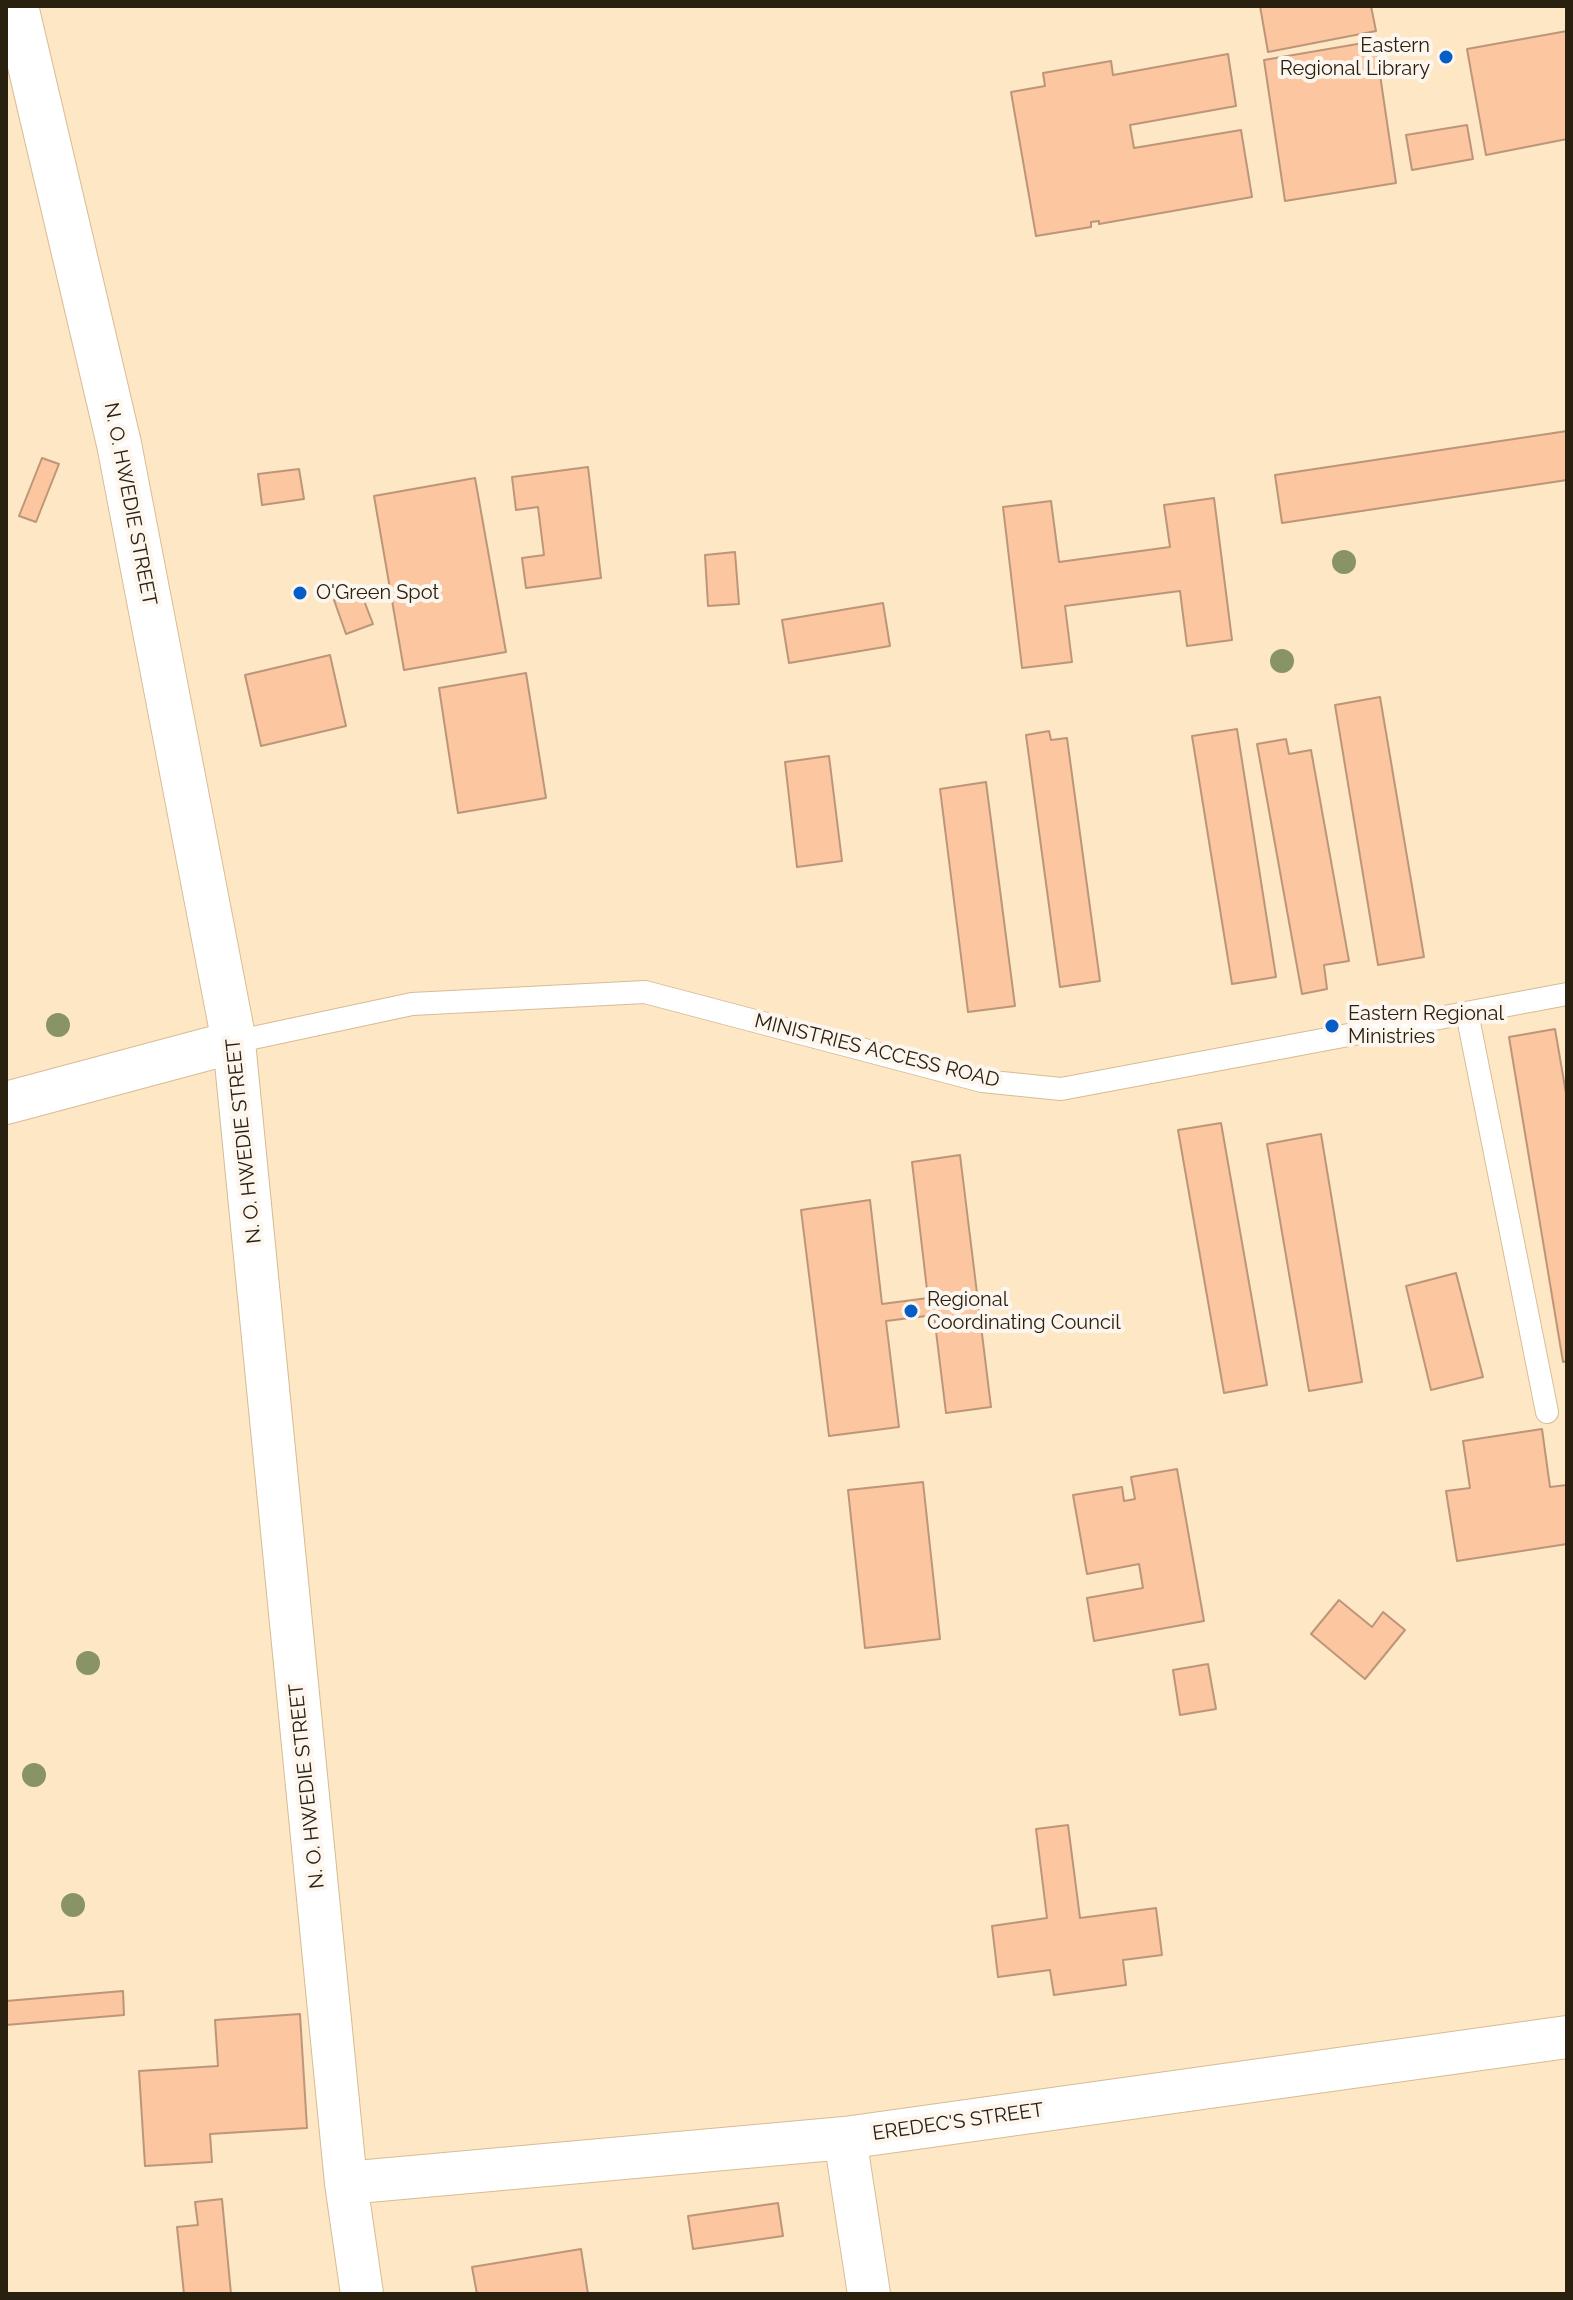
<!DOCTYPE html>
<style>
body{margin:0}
#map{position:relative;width:1573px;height:2300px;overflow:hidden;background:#fde7c5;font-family:Raleway,sans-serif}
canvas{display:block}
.frame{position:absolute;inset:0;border:8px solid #2a2010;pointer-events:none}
</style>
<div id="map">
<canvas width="1573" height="2300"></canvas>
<div class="frame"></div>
</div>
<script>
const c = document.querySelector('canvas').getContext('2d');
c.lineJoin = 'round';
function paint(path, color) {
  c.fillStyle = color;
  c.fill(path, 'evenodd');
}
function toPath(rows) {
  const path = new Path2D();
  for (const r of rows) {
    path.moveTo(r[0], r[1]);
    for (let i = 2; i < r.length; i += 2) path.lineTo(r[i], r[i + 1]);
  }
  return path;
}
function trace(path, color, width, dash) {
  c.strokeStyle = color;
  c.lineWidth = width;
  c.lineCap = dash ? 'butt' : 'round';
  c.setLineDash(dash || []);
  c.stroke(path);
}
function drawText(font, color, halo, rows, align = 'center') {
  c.font = font + ' Raleway,sans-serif';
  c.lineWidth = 8;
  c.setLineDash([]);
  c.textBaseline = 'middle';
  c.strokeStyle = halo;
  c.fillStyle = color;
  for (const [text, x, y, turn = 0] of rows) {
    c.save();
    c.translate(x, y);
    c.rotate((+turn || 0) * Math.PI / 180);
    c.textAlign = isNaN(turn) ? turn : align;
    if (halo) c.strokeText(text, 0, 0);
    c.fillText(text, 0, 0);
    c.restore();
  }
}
const building = toPath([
 [1260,6,1371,6,1376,31,1268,52,1260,6],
 [1567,31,1567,139,1486,155,1467,49,1567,31],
 [1375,41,1396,183,1285,201,1264,60,1375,41],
 [1228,54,1236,106,1130,125,1134,148,1241,130,1252,197,1099,224,1099,221,1091,222,1091,227,1036,236,1011,92,1045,86,1043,73,1111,61,1113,75,1228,54],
 [1467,125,1473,159,1412,170,1406,135,1467,125],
 [1567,431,1567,480,1282,523,1275,475,1567,431],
 [42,458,59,464,36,522,19,516,42,458],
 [588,467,601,578,526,588,522,558,544,555,538,507,516,510,512,477,588,467],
 [299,469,304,499,262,505,258,474,299,469],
 [475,478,506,652,404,670,374,496,475,478],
 [1214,498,1232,640,1187,646,1180,591,1065,606,1072,662,1022,668,1003,507,1051,501,1059,562,1170,547,1164,505,1214,498],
 [735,552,739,604,708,606,705,555,735,552],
 [360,590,373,624,346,634,334,600,360,590],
 [883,603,890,646,789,663,782,620,883,603],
 [330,655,346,726,261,746,245,675,330,655],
 [526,673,546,798,458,813,439,688,526,673],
 [1380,697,1424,957,1378,965,1335,705,1380,697],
 [1237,729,1276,977,1232,984,1192,736,1237,729],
 [1049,731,1051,740,1067,738,1100,981,1060,987,1026,735,1049,731],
 [1286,739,1289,754,1311,750,1349,961,1324,965,1327,989,1302,994,1257,744,1286,739],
 [829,756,842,861,797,867,785,762,829,756],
 [986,782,1015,1006,968,1012,940,789,986,782],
 [1555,1029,1567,1099,1567,1361,1563,1362,1509,1037,1555,1029],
 [1221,1123,1267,1385,1224,1393,1178,1130,1221,1123],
 [1321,1134,1362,1382,1309,1391,1267,1144,1321,1134],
 [960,1155,991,1407,946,1413,934,1315,886,1321,899,1427,829,1436,801,1210,870,1200,882,1304,928,1298,912,1162,960,1155],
 [1456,1273,1483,1377,1431,1390,1406,1286,1456,1273],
 [1542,1429,1550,1487,1567,1485,1567,1544,1457,1561,1446,1491,1470,1488,1463,1441,1542,1429],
 [1177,1469,1204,1621,1094,1641,1087,1598,1143,1588,1139,1564,1087,1574,1073,1495,1122,1487,1124,1501,1135,1499,1131,1477,1177,1469],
 [923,1482,940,1639,865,1648,848,1490,923,1482],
 [1339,1600,1372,1627,1383,1612,1405,1630,1365,1679,1311,1634,1339,1600],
 [1208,1664,1216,1709,1180,1715,1173,1670,1208,1664],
 [1068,1825,1080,1918,1156,1908,1162,1955,1123,1960,1126,1985,1054,1995,1050,1970,998,1977,992,1926,1047,1918,1036,1829,1068,1825],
 [123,1991,124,2015,6,2025,6,2001,123,1991],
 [300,2014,307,2128,210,2134,212,2162,145,2166,139,2071,218,2066,215,2020,300,2014],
 [222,2199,231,2294,184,2294,177,2227,198,2225,195,2202,222,2199],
 [778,2203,783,2236,693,2249,688,2216,778,2203],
 [581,2249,588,2294,477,2294,472,2267,581,2249]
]);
const service = toPath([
 [1467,1013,1547,1412],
 [234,1042,412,1004,645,992,982,1081,1061,1089,1567,994]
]);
const minor = toPath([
 [6,1103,234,1042,346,2183,362,2294],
 [845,2138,869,2294],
 [346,2183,845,2138,1567,2037]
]);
const tertiary = toPath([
 [16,6,119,444,234,1042]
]);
const trees = [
 [1344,562],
 [1282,661],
 [58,1025],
 [88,1663],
 [34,1775],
 [73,1905]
];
const markers = [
 [1446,57,8,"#055dc6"],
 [300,593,8,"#055dc6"],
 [1332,1026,8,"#055dc6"],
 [911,1311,8,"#055dc6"]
];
const poiNames = [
 ["Eastern",1430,46,"right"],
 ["Regional Library",1430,69,"right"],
 ["O'Green Spot",316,593],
 ["Eastern Regional",1348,1014],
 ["Ministries",1348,1037],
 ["Regional",927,1300],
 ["Coordinating Council",927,1323]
];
const streetNames = [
 ["N. O. HWEDIE STREET",130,504,79],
 ["MINISTRIES ACCESS ROAD",877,1051,14],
 ["N. O. HWEDIE STREET",244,1141,-96],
 ["N. O. HWEDIE STREET",307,1786,-96],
 ["EREDEC'S STREET",958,2122,-8]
];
paint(building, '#fbc6a0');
trace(building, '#bd9679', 2);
trace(service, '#d7bc94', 24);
trace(minor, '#d7bc94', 44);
trace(tertiary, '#d7bc94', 46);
trace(service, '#fff', 22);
trace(minor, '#fff', 42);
trace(tertiary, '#fff', 44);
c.fillStyle = '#889466';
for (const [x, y] of trees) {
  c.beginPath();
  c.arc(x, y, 12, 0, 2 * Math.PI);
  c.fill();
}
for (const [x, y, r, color] of markers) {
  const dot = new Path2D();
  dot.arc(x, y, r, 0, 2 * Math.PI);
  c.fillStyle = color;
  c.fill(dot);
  trace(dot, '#fcf6ee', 3);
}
drawText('20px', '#2a2010', '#fcf6ee', poiNames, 'left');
drawText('20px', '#2a2010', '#fcf6ee', streetNames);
</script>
